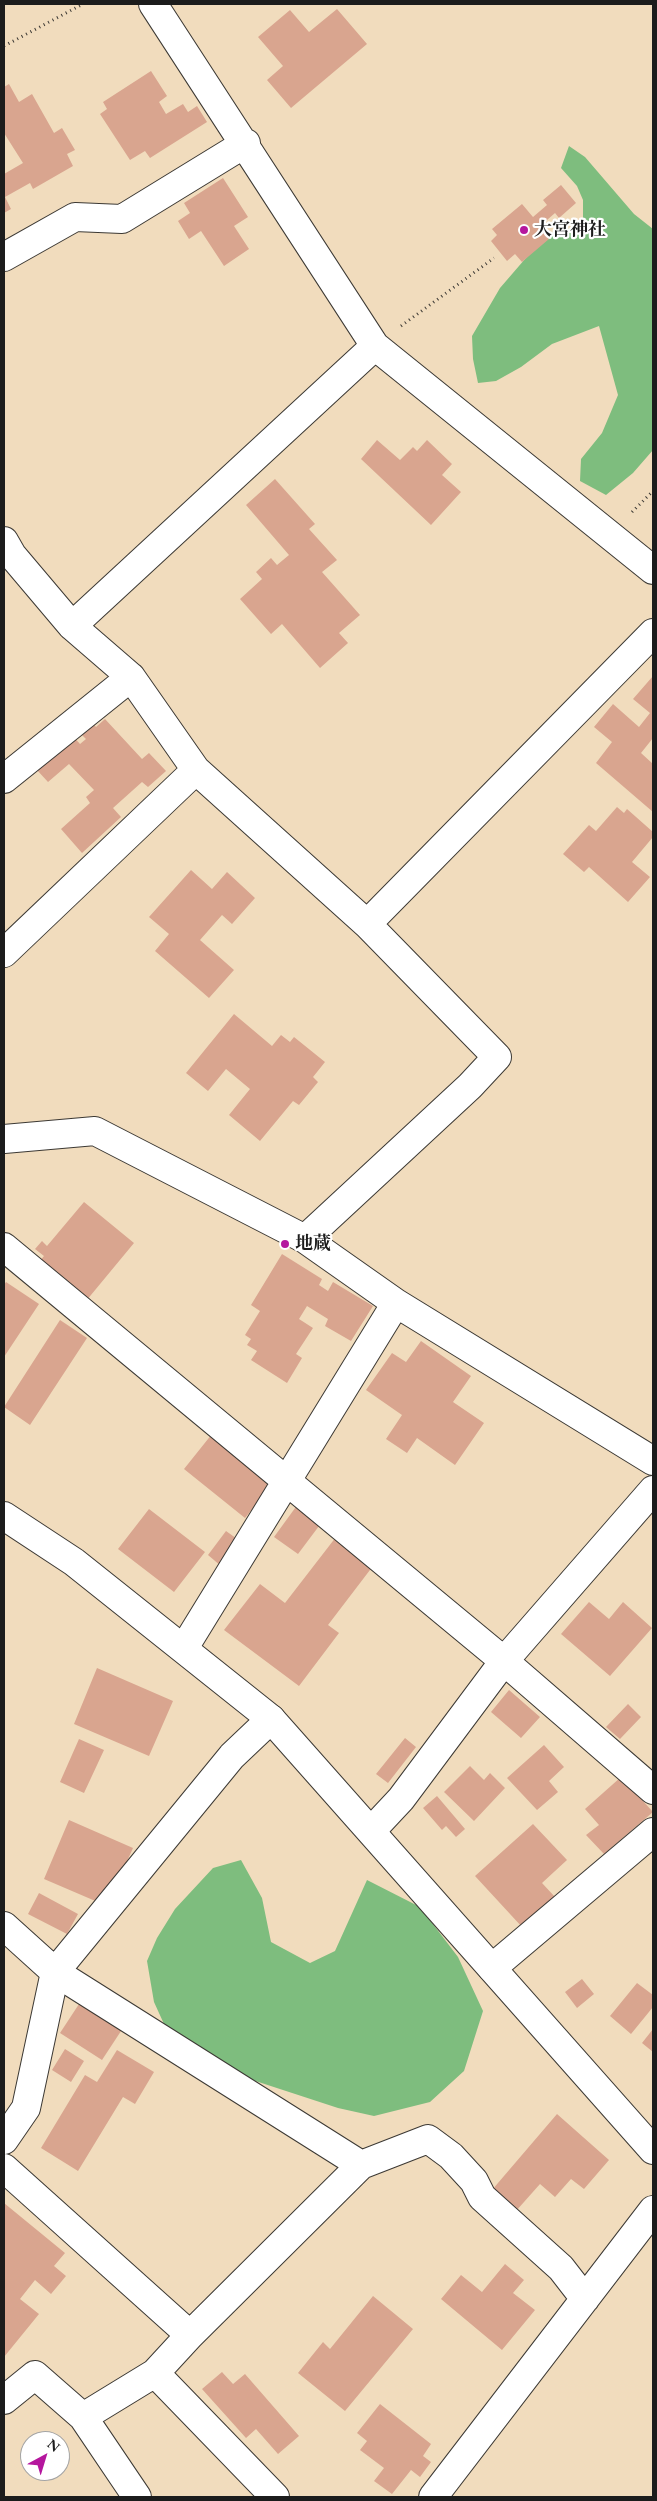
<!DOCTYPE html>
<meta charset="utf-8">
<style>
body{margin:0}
#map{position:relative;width:657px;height:2501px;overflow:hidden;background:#f1dcbd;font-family:"EB Garamond",serif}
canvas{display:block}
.frame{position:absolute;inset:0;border:5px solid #1c1c1c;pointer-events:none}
.north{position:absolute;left:20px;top:2431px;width:50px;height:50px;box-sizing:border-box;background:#fff;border:1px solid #a4a4a4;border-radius:50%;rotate:39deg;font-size:14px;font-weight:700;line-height:20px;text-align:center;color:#1c1c1c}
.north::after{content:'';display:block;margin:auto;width:18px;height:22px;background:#b5179e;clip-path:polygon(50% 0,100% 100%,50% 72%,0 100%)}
</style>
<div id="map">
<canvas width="657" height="2501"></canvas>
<div class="frame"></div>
<div class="north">N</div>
</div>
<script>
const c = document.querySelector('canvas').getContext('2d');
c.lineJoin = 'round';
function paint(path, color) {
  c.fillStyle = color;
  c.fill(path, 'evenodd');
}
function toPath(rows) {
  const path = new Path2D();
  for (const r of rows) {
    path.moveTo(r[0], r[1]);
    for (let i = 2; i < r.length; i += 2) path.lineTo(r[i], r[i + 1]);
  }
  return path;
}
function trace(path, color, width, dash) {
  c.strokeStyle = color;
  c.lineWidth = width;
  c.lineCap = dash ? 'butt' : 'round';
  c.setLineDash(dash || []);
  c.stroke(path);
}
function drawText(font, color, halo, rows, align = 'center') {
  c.font = font + ' "EB Garamond","Noto Serif JP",serif';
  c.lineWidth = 4.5;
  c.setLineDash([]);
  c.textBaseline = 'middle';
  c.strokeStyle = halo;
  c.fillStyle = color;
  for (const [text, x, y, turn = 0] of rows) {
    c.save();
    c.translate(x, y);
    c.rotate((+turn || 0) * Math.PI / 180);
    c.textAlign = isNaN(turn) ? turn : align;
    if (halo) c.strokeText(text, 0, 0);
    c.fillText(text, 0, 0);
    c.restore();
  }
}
const forest = toPath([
 [569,146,585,157,634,214,653,229,653,450,633,473,606,495,580,481,581,459,602,433,618,395,599,326,552,344,521,367,496,381,478,383,473,359,472,336,500,288,544,237,565,231,583,221,583,200,577,186,561,168],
 [241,1860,262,1898,271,1942,310,1963,335,1951,367,1880,420,1907,458,1957,483,2011,464,2071,430,2102,374,2116,338,2108,231,2073,169,2035,154,2002,147,1961,157,1938,175,1909,213,1868]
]);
const building = toPath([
 [337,9,367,44,291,108,267,80,283,66,258,37,290,10,309,32],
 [151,71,167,96,159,102,166,114,183,104,188,112,197,106,207,122,150,158,145,151,130,160,100,114,107,109,103,102],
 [9,84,19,102,32,94,54,133,62,128,75,150,67,154,73,166,33,189,30,183,5,197,11,209,4,213,4,174,23,163,4,133,4,87],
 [223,178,248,217,234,226,249,249,224,266,201,231,189,239,178,221,190,213,184,203],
 [561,185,576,203,559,218,555,213,539,227,549,239,522,262,515,254,507,261,491,241,497,235,492,229,522,204,533,217,547,205,543,200],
 [377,440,400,460,413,447,417,451,427,440,452,464,442,475,461,492,431,525,361,459],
 [275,479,315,524,309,529,337,560,322,572,360,615,339,633,348,643,320,668,282,624,271,634,240,599,262,579,256,572,271,558,277,565,289,555,246,505],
 [653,676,653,738,641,753,653,764,653,812,596,763,612,742,594,727,613,704,639,727,650,713,633,699],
 [89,719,96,727,105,719,142,759,149,753,166,771,148,787,142,782,113,808,121,817,82,853,61,829,90,803,86,797,94,790,69,764,48,782,25,757,62,724,80,744,86,739,77,730],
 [617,807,624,813,627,809,653,832,653,837,632,862,650,877,628,902,589,867,584,872,563,854,589,825,596,831],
 [191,870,212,889,227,872,255,898,232,924,222,915,200,940,234,970,209,998,155,951,169,934,149,917],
 [234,1014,272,1046,281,1035,290,1042,294,1037,325,1062,313,1077,318,1082,299,1105,293,1101,260,1141,229,1115,250,1089,226,1069,208,1091,186,1073],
 [84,1202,134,1243,86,1301,39,1262,44,1256,35,1249,42,1241,47,1246],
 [282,1254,322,1279,319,1285,328,1291,333,1282,373,1306,351,1341,325,1326,328,1319,307,1306,299,1319,313,1328,296,1354,302,1358,287,1383,251,1360,257,1351,247,1345,251,1339,245,1335,260,1311,251,1305],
 [6,1282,39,1304,4,1357,4,1285],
 [60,1320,87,1338,30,1425,4,1407],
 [421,1341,471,1376,453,1402,484,1423,455,1465,417,1438,407,1453,386,1439,402,1415,366,1390,392,1353,406,1362],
 [216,1429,277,1478,245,1518,184,1469],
 [298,1504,322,1522,298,1554,274,1537],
 [149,1509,205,1552,174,1592,118,1549],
 [226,1531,240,1541,221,1566,208,1555],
 [336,1537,373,1566,328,1625,339,1633,299,1686,224,1630,260,1584,285,1603],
 [589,1602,609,1619,623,1602,652,1628,610,1676,561,1634],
 [97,1668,173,1701,149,1756,74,1724],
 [509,1690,540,1717,521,1738,491,1712],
 [628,1704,641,1717,620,1739,606,1727],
 [405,1738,416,1747,388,1783,376,1774],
 [79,1739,104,1750,84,1793,60,1782],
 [544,1745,564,1767,549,1781,558,1792,537,1810,507,1778],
 [470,1766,484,1780,490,1773,505,1788,474,1821,444,1792],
 [621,1777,653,1812,604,1854,586,1835,599,1825,585,1809],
 [437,1796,465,1829,456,1837,446,1826,442,1830,423,1808],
 [69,1820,133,1848,107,1906,44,1879],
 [533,1824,567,1860,542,1883,555,1897,522,1927,475,1876],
 [39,1893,78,1914,67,1934,28,1914],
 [582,1979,594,1994,577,2008,565,1992],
 [637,1983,653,1995,653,2007,631,2034,610,2016],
 [81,2001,123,2028,102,2060,60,2033],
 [653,2029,653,2052,642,2043],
 [65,2049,84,2061,71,2082,52,2070],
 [117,2050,154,2072,135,2104,123,2097,78,2171,41,2148,85,2075,97,2082],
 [557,2114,609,2160,584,2189,571,2179,555,2197,540,2184,516,2211,492,2190],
 [4,2203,65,2253,54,2266,66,2276,51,2294,35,2280,20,2299,39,2314,4,2357],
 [505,2264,524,2280,513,2293,535,2310,502,2350,441,2299,461,2275,482,2292],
 [373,2296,413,2329,345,2411,298,2373,323,2342,330,2349],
 [222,2372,233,2384,245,2374,299,2436,278,2454,256,2429,246,2438,202,2389],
 [380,2404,431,2444,423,2456,431,2462,420,2477,411,2470,392,2494,374,2481,384,2468,360,2450,367,2441,357,2433]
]);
const path = toPath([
 [4,46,83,4],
 [401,326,494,258],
 [632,512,653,491]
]);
const minor = toPath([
 [153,4,375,346,653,570],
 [4,257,75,217,122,219,246,143],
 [4,541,12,555,72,626],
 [4,779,131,677],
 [367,924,653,633],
 [4,953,196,770],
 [4,1139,95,1131,305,1239,396,1303,653,1461],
 [305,1239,470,1086,497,1057,367,924,196,770,131,677,72,626,375,346],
 [4,1247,504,1661,653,1790],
 [184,1648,396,1303],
 [372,1830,401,1799,504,1661,653,1490],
 [4,1926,55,1972,361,2165,428,2139,451,2156,474,2181,482,2197,561,2268,585,2299],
 [492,1968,653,1832],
 [4,2140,26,2108,55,1972,232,1756,271,1719],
 [4,2168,190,2335,155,2373,275,2497],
 [190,2335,361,2165],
 [4,2400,35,2375,83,2417,155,2373],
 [83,2417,137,2497],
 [433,2497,653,2210]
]);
const tertiary = toPath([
 [4,1516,74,1562,271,1719,653,2150]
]);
const markers = [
 [524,230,5,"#b5179e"],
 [285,1244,5,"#b5179e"]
];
const poiNames = [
 ["大宮神社",534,230],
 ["地蔵",295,1244]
];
paint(forest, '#7ebd7e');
paint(building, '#d9a58f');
trace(minor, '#3c3934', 30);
trace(tertiary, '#3c3934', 30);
trace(path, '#3c3934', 3, [1, 4]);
trace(minor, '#fff', 28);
trace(tertiary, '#fff', 28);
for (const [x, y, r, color] of markers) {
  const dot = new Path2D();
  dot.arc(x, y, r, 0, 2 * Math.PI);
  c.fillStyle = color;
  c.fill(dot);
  trace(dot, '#fff', 2);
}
drawText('bold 18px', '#1c1c1c', '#fff', poiNames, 'left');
</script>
